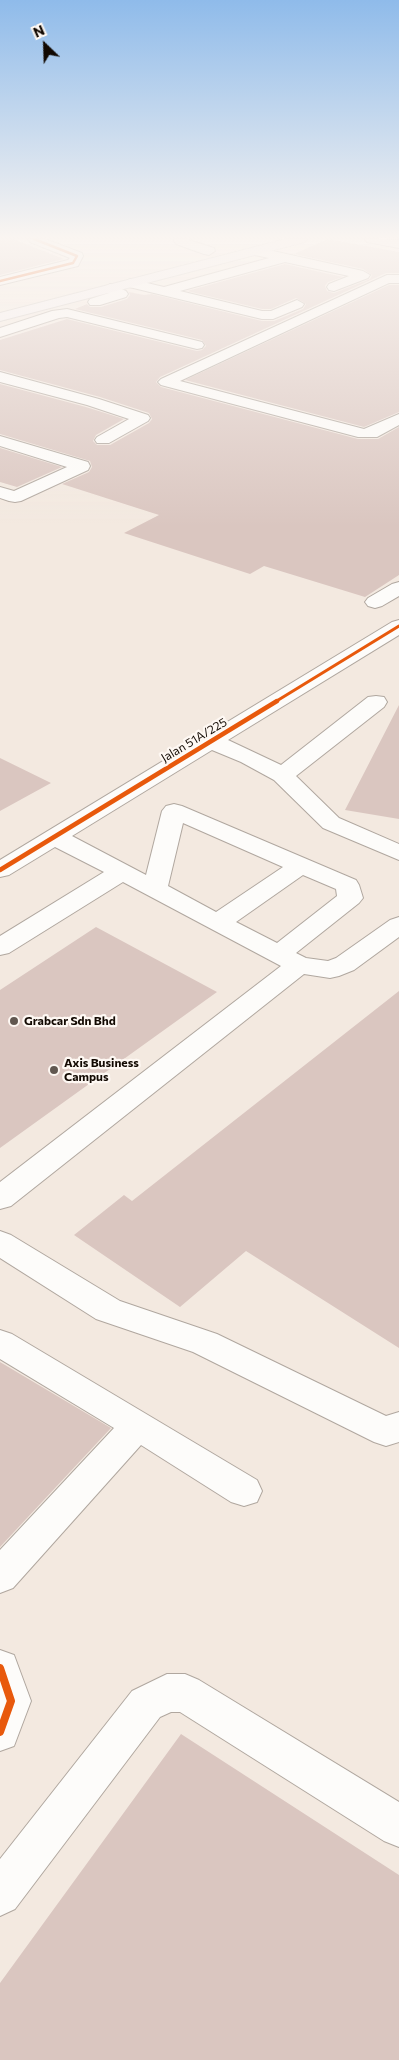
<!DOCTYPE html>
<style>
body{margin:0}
#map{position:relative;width:399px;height:2060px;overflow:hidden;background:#f3e9e0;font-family:Commissioner,sans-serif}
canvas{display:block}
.north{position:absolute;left:20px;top:20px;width:50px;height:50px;-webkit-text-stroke:4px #fef8f3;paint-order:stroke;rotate:336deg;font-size:14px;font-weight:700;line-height:20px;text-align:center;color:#120902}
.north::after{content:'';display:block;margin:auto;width:18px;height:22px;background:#120902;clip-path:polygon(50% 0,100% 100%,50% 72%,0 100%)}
</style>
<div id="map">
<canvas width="399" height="2060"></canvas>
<div class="north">N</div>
</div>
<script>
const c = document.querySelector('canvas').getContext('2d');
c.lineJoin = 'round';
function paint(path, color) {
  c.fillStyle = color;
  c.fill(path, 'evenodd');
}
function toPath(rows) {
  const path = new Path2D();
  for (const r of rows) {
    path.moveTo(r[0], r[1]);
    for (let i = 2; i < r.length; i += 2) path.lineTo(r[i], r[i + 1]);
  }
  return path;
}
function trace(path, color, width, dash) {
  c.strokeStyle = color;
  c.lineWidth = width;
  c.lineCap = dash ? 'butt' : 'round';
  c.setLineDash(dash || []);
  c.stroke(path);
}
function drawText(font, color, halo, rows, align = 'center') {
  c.font = font + ' Commissioner,sans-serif';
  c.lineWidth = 4.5;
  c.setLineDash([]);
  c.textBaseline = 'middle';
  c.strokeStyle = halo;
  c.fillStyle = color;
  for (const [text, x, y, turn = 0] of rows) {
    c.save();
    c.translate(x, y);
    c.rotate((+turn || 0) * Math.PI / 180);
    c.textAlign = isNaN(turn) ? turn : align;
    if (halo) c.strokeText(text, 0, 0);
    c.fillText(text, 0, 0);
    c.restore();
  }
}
const building = toPath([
 [0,239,13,239,64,259,0,275],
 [328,239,399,252,399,273,386,273,160,377,156,382,161,387,358,439,378,439,399,427,399,575,365,597,264,566,250,574,124,533,159,515,62,484,89,472,92,467,90,461,0,434,0,384,86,407,124,419,96,435,93,441,97,445,110,445,149,423,152,419,149,413,100,397,0,370,0,340,67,319,197,351,202,350,206,346,202,340,75,309,87,304,90,307,101,307,127,299,130,295,129,292,144,295,152,294,262,321,274,321,303,309,306,304,296,298,271,309,262,309,187,291,285,264,343,277,328,282,325,286,327,291,334,293,370,279,372,275,363,269,294,254],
 [389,285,399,285,399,412,364,427,185,380],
 [0,448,62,467,17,487,0,482],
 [399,705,399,819,345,810],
 [0,758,51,783,0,811],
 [96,927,217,992,0,1148,0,990],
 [399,991,399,1348,246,1251,180,1307,74,1235,124,1195,132,1201],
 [0,1362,111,1428,0,1547],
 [181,1734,399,1875,399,2060,0,2060,0,1983]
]);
const minor = toPath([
 [28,239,45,239,82,253,83,256,78,266,0,285,0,277,68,260,70,258,30,242,28,239],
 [175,239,186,239,214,248,215,251,209,255,204,254,176,244,174,241,175,239],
 [365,239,399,240,399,248,367,242,365,239],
 [255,247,363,271,370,275,368,278,334,291,329,290,327,287,329,284,349,276,285,262,180,291,262,311,271,311,297,300,304,304,302,307,273,319,262,319,125,286,123,283,130,279,164,287,269,258,250,254,249,251,255,247],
 [387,275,399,275,399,283,389,283,180,381,364,429,399,414,399,425,377,437,358,437,161,385,158,382,161,379,387,275],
 [110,284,126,291,128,294,126,297,100,305,90,305,88,302,90,299,109,293,103,288,110,284],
 [67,309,202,342,204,345,202,348,197,349,67,317,59,318,0,337,0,328,52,311,67,309],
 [0,372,99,399,148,415,150,418,148,421,109,443,97,443,95,440,97,437,129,419,87,405,0,382,0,372],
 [0,436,88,462,90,466,88,470,21,501,15,502,9,501,0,498,0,487,14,491,67,467,0,446,0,436],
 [399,582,399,596,382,606,375,608,368,606,365,602,368,598,392,584,399,582],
 [399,620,399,635,228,740,281,765,368,697,376,696,384,697,387,702,384,707,296,776,339,818,399,844,399,860,323,828,274,780,241,762,212,750,72,836,146,875,162,811,166,806,174,804,182,806,356,880,359,885,363,898,359,903,296,953,306,958,328,961,336,958,390,920,399,917,399,937,354,970,339,976,330,978,304,974,11,1206,0,1209,0,1182,281,966,123,882,9,953,0,955,0,936,104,872,55,847,9,875,0,877,0,860,392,622,399,620],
 [183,823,283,867,216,912,168,886,183,823],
 [303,875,336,889,337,896,277,943,236,922,303,875],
 [0,1231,11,1235,120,1301,217,1334,386,1416,399,1412,399,1442,386,1446,374,1442,193,1352,96,1319,0,1258,0,1231],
 [0,1330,12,1334,257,1480,262,1491,257,1502,244,1506,231,1502,141,1445,13,1588,0,1593,0,1550,114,1428,0,1359,0,1330],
 [0,1650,14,1655,31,1701,14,1746,0,1751,0,1650],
 [167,1674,185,1674,199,1680,399,1802,399,1847,384,1841,180,1712,171,1712,160,1717,15,1909,0,1916,0,1859,132,1691,167,1674]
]);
const major = toPath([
 [286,239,307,239,305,242,0,321,0,313,286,239]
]);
const cyclewayFar3 = toPath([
 [0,281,73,263,77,256,34,239]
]);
const cyclewayFar2 = toPath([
 [275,702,399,626]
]);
const cyclewayFar1 = toPath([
 [0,870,277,701]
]);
const cycleway = toPath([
 [0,1668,11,1701,0,1732]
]);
const markers = [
 [14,1021,5,"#615750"],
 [54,1070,5,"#615750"]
];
const streetNames = [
 ["Jalan 51A/225",194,740,-31]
];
const poiNames = [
 ["Grabcar Sdn Bhd",24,1021],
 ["Axis Business",64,1063],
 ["Campus",64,1077]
];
paint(building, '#dac6c0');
trace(minor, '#b0a79f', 2);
trace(major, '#ccc6c1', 2);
paint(minor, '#fdfcfa');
paint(major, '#f7f2f4');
trace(cyclewayFar3, '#e8590c', 2.5);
trace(cyclewayFar2, '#e8590c', 3);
trace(cyclewayFar1, '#e8590c', 4.5);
trace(cycleway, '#e8590c', 8);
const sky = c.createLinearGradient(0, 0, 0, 527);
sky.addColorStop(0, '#8fbbea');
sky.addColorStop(0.45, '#faf5f1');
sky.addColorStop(1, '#faf5f100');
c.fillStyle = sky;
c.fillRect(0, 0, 399, 527);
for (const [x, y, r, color] of markers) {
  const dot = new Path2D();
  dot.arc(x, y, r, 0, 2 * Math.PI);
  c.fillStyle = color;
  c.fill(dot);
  trace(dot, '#fef8f3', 2);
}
drawText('12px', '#120902', '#fef8f3', streetNames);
drawText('bold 12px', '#120902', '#fef8f3', poiNames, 'left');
</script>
